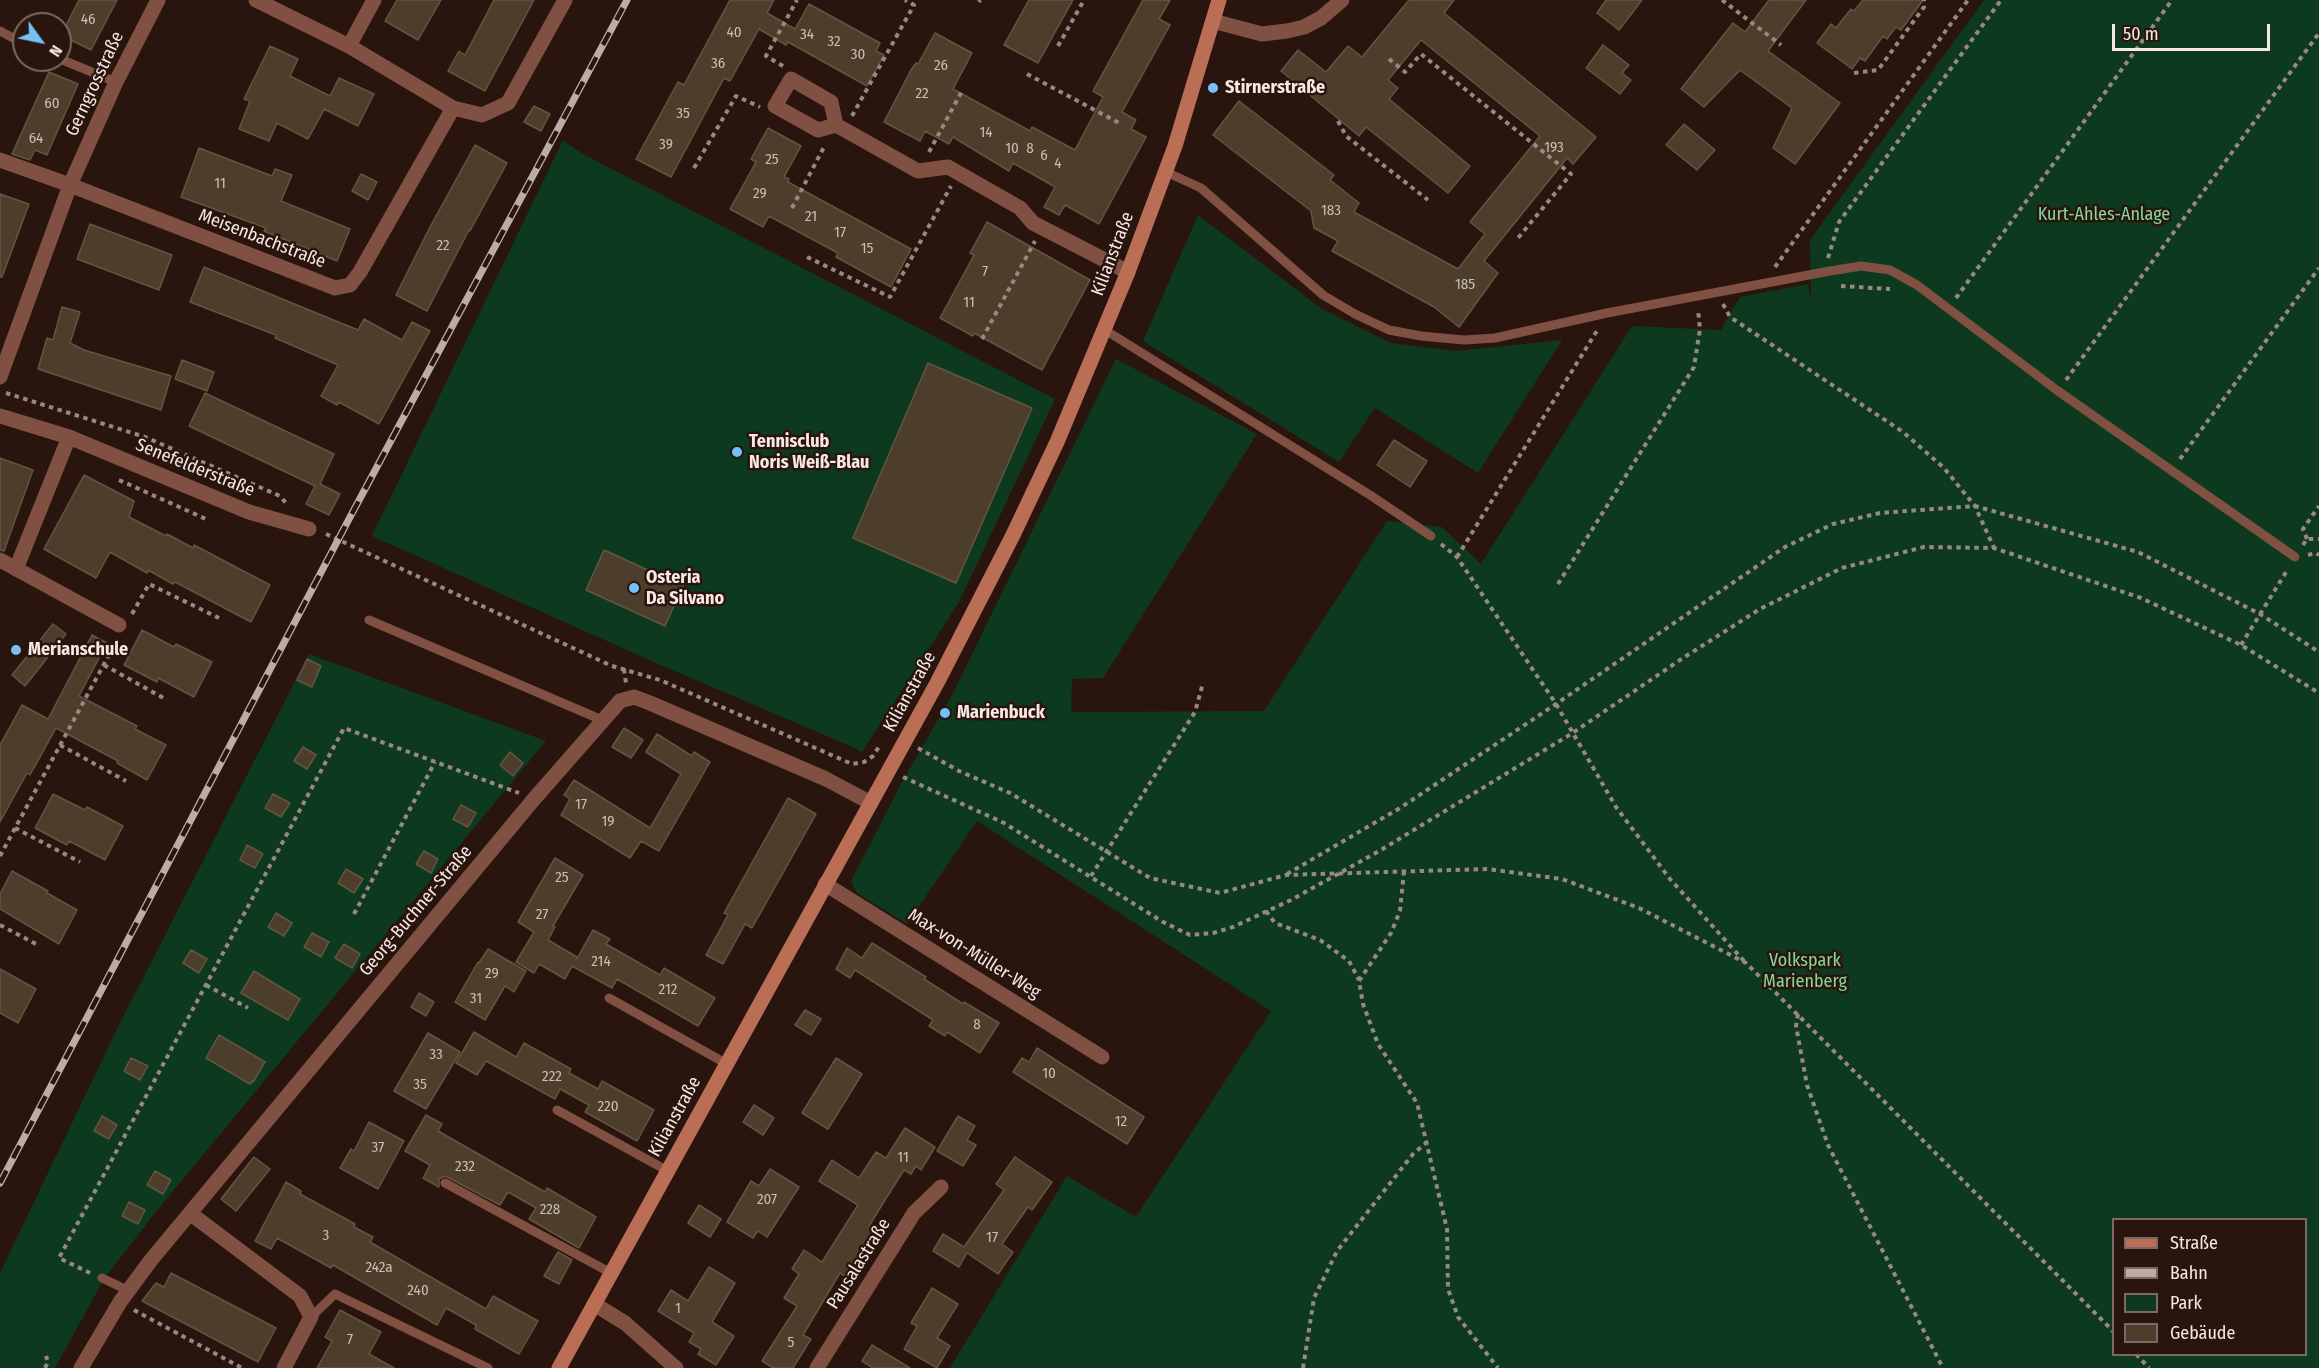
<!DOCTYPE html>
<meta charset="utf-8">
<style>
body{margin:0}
#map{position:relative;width:2319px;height:1368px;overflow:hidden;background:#29150d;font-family:"Fira Sans Condensed",sans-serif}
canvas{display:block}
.legend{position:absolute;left:2112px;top:1218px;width:195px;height:138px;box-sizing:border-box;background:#29150d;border:2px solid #7b6963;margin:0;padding:8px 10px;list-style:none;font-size:18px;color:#f7e8e3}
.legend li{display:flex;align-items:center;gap:12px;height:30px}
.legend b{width:30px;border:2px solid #7b6963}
.north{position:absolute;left:12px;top:12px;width:60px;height:60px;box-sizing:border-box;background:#29150d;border:2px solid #7b6963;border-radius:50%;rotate:123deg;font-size:16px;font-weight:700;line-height:24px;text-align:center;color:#f7e8e3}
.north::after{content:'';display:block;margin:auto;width:21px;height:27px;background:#77c0f7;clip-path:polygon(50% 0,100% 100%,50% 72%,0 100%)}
.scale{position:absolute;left:2112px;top:24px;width:158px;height:27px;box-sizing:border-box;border:3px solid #f7e8e3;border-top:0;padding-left:8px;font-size:18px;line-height:21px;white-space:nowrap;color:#f7e8e3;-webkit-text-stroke:4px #29150d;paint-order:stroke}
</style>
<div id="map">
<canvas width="2319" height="1368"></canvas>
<ul class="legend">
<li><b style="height:8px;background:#ba6e56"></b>Straße</li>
<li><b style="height:8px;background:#bcaca6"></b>Bahn</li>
<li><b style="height:16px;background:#0d3a1e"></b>Park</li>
<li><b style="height:16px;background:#4d3e2c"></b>Gebäude</li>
</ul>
<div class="north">N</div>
<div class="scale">50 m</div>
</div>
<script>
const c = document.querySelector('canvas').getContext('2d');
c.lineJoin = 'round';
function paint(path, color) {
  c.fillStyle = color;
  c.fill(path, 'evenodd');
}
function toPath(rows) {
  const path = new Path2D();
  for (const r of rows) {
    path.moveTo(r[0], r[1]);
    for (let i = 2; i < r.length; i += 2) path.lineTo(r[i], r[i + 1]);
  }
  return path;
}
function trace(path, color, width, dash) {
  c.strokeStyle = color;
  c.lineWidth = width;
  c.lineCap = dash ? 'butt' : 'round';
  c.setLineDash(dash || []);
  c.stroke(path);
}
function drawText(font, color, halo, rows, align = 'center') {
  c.font = font + ' "Fira Sans Condensed",sans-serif';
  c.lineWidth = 5;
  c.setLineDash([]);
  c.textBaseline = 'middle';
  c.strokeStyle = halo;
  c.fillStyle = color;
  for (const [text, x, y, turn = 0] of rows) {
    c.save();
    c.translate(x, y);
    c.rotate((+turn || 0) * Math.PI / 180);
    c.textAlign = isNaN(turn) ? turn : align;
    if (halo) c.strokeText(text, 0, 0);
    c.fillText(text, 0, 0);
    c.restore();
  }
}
const green = toPath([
 [1984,0,2319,0,2319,1368,950,1368,1067,1176,1136,1217,1271,1011,977,821,907,924,857,893,851,881,901,784,953,693,1116,359,1257,434,1103,678,1072,679,1071,712,1264,711,1387,521,1442,527,1481,564,1632,326,1721,330,1740,297,1808,284,1811,300,1810,240],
 [2114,1220,2306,1220,2306,1354,2114,1354],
 [563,140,581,153,1055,399,959,602,862,752,846,744,665,667,372,536],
 [1198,215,1322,309,1391,343,1456,351,1562,340,1478,473,1375,408,1339,462,1143,341],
 [309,654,546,741,154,1214,104,1279,55,1368,0,1368,0,1273,117,1029]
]);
const building = toPath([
 [79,0,117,0,91,50,61,35,79,0],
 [397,0,441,0,418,40,385,21,397,0],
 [494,0,534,0,485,91,448,71,459,51,465,55,494,0],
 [730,0,774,0,767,13,795,29,809,4,880,43,876,51,884,55,867,86,788,42,786,45,759,29,730,81,724,78,671,177,636,159,678,82,684,85,730,0],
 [1029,0,1073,0,1038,63,1004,45,1029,0],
 [1143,0,1170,0,1159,19,1170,25,1122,112,1136,120,1131,129,1146,137,1099,224,1065,205,1059,215,1044,207,1055,187,1013,163,1009,171,953,137,949,144,925,131,920,141,884,122,911,70,916,63,918,64,935,33,972,53,953,89,1030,131,1032,127,1075,150,1103,97,1093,91,1143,0],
 [1409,0,1454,0,1444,13,1596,137,1573,164,1567,158,1484,261,1498,273,1459,327,1434,307,1332,251,1338,241,1314,228,1311,211,1213,135,1239,101,1334,175,1330,180,1359,203,1354,212,1458,269,1485,234,1470,222,1540,136,1421,40,1388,80,1398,88,1389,99,1470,166,1448,193,1366,127,1359,136,1281,71,1298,50,1326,72,1348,46,1362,57,1409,0],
 [1606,0,1642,0,1619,30,1597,13,1606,0],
 [1769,0,1806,0,1768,51,1840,103,1795,164,1773,148,1792,108,1740,70,1704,107,1681,89,1733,23,1745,32,1769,0],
 [1863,0,1923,0,1901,30,1896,27,1887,39,1883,36,1865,61,1860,58,1852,69,1817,43,1831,24,1836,28,1851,9,1854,11,1863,0],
 [1603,45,1629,65,1622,73,1631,80,1620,94,1586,68,1603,45],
 [270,46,298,59,290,76,330,96,339,78,374,94,358,126,324,109,325,108,308,139,277,123,269,141,239,129,250,101,244,99,270,46],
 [49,72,78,84,47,155,35,150,30,160,12,154,49,72],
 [534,106,550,114,541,131,524,122,534,106],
 [1684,124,1715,150,1697,170,1666,145,1684,124],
 [768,128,801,146,784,177,789,179,788,182,911,249,891,287,836,257,838,253,769,216,763,227,730,209,756,162,751,159,768,128],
 [475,145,507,163,470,231,469,230,427,311,396,295,429,229,475,145],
 [199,148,272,176,275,169,292,175,281,201,350,229,337,261,264,231,266,228,181,197,199,148],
 [361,174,377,182,368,200,352,191,361,174],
 [0,194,29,204,2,277,0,277,0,194],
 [987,222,1090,280,1042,370,974,333,973,336,940,318,974,255,970,253,987,222],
 [90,224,172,255,159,290,77,259,90,224],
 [204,267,358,330,364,319,402,340,412,322,430,331,379,424,339,402,337,405,321,396,338,365,275,338,276,335,190,302,204,267],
 [62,307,80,312,70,343,84,350,171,376,161,410,38,369,47,338,53,340,62,307],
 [182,360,214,372,207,391,175,379,182,360],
 [928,363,1032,408,956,583,853,538,928,363],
 [205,393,334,454,320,484,340,494,329,515,306,504,315,486,189,426,205,393],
 [1394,440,1427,461,1410,487,1377,465,1394,440],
 [0,458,33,470,4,551,0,550,0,458],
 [84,475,134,501,129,517,166,536,167,534,193,548,194,545,270,585,251,622,175,582,173,584,148,570,147,573,110,552,96,578,44,549,84,475],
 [604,550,683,586,665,626,586,590,604,550],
 [53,624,66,634,25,686,12,675,53,624],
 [142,630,174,647,176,644,212,662,194,697,158,678,157,682,124,665,142,630],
 [92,635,107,643,79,696,137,726,135,729,166,745,147,780,117,763,118,761,56,728,30,775,27,773,0,822,0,745,22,705,48,719,92,635],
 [307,659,321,666,312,687,297,680,307,659],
 [624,728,643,740,631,758,612,747,624,728],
 [657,734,692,756,694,752,710,762,659,851,641,841,630,858,561,815,570,799,564,795,574,780,650,828,681,774,646,752,657,734],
 [303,747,316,755,307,769,294,761,303,747],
 [510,752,523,763,513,776,500,765,510,752],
 [53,794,85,810,87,807,123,826,105,860,69,841,67,845,35,828,53,794],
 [273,794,290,803,281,817,265,808,273,794],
 [788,798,816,814,752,928,745,924,723,964,706,955,728,915,724,913,788,798],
 [461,805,476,813,468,827,453,819,461,805],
 [247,845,263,854,255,868,240,860,247,845],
 [424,851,438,859,431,873,416,864,424,851],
 [555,858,583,875,553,926,555,927,548,940,577,957,576,960,593,930,610,939,606,944,660,975,664,968,715,998,698,1026,617,979,612,988,572,966,565,979,539,964,534,973,516,962,534,932,518,922,555,858],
 [346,869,363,879,354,893,338,883,346,869],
 [12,871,48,891,47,893,77,910,59,944,0,909,0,894,12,871],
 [276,913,292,923,284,936,268,927,276,913],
 [312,933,329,942,321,957,304,947,312,933],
 [872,943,926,977,924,979,946,993,963,1004,964,1002,999,1023,980,1053,947,1032,945,1036,929,1026,933,1020,855,970,850,978,836,969,847,948,862,958,872,943],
 [344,944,360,954,352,968,335,958,344,944],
 [488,949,526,971,514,992,505,986,485,1020,455,1002,478,962,479,963,488,949],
 [191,950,207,959,199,973,183,963,191,950],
 [0,969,36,989,18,1023,0,1013,0,969],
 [254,971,300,999,288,1020,241,993,254,971],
 [419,993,434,1002,426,1016,411,1007,419,993],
 [805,1010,821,1019,811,1035,795,1025,805,1010],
 [474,1032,516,1057,524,1043,571,1069,569,1073,598,1089,602,1081,654,1110,637,1141,585,1112,589,1105,560,1089,555,1099,486,1061,477,1075,456,1063,474,1032],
 [428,1033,460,1052,426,1109,394,1091,428,1033],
 [219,1035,265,1062,253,1082,252,1081,250,1084,206,1058,219,1035],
 [1037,1048,1144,1117,1127,1144,1013,1072,1022,1058,1029,1062,1037,1048],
 [131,1058,148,1066,140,1080,124,1071,131,1058],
 [836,1058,862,1074,828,1129,802,1113,836,1058],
 [754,1105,774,1118,763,1135,743,1122,754,1105],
 [426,1115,442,1124,438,1131,545,1192,547,1188,596,1217,579,1248,529,1219,536,1208,508,1192,500,1205,445,1176,439,1179,439,1187,423,1178,430,1165,405,1151,426,1115],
 [102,1116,117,1125,109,1139,94,1131,102,1116],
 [958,1116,975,1126,967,1140,976,1145,963,1166,937,1151,958,1116],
 [369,1122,404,1141,378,1189,340,1168,351,1149,354,1151,369,1122],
 [905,1128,935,1147,921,1170,916,1166,911,1174,904,1170,885,1200,869,1226,877,1231,848,1278,840,1273,803,1335,811,1339,793,1368,773,1368,762,1361,797,1306,784,1298,799,1274,792,1269,804,1250,822,1262,858,1205,819,1181,832,1160,859,1178,876,1152,886,1158,905,1128],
 [254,1157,270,1169,236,1211,221,1199,254,1157],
 [1015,1157,1052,1182,1032,1210,1028,1207,1002,1244,1013,1252,998,1274,967,1253,959,1267,933,1251,943,1234,964,1247,1004,1190,996,1184,1015,1157],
 [770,1169,799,1187,767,1237,758,1231,753,1238,727,1222,751,1181,759,1186,770,1169],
 [155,1171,171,1180,163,1194,147,1185,155,1171],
 [286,1182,301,1191,300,1194,355,1224,354,1227,373,1237,370,1242,486,1309,493,1296,538,1321,519,1354,475,1329,476,1325,446,1308,437,1325,333,1265,331,1268,277,1238,271,1249,255,1241,286,1182],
 [129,1202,145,1210,138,1224,122,1216,129,1202],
 [699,1205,721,1219,710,1237,688,1223,699,1205],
 [558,1252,572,1260,559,1284,544,1276,558,1252],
 [709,1267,735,1283,712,1322,734,1336,716,1365,698,1354,701,1349,689,1342,694,1333,658,1311,671,1290,688,1301,709,1267],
 [171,1273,276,1328,258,1362,142,1301,156,1283,164,1287,171,1273],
 [932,1288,958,1304,937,1338,950,1346,937,1368,904,1349,917,1326,911,1323,932,1288],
 [340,1310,381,1332,369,1354,394,1368,317,1368,332,1341,325,1337,340,1310],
 [872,1345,910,1368,873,1368,862,1361,872,1345]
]);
const path = toPath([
 [1722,0,1781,45],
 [979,2,980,0],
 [1058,46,1084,0],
 [1389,59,1405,72,1421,54,1571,174,1518,238],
 [783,66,766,56,797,0],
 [1854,73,1878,70,1924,7,1924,0],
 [1027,74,1121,124],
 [852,116,914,5,905,0],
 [1338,121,1346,136,1428,200],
 [929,152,962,91],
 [694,168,736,96,760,107],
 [792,208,824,147],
 [807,257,890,297,951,186],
 [1828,258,1839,222,2001,0],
 [1775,267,1968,0],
 [1841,286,1890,289],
 [1956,298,2172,0],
 [1723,304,1730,317,1903,432,1944,468,1975,506,1994,548],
 [982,339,1035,241],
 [2066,380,2319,33],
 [6,393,145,437,280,496,286,503],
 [2180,459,2319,268],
 [119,480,206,519],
 [326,534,612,666,660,680,852,764,864,762,873,756,880,745],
 [2307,539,2303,529,2319,506],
 [1441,544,1457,557,1556,704,1616,807,1670,879,1744,961],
 [2303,545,2307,539,2319,539],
 [2308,555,2316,553,2319,555],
 [1457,557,1598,329],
 [1558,584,1694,367,1700,329,1698,310],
 [132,614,149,584,219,618],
 [2241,645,2288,569],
 [104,665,167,700],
 [624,669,626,683],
 [60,745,126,781],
 [918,748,959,771,1010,793,1150,878,1220,893,1286,875,1487,869,1562,879,1639,908,1746,963,2114,1332],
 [903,777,1004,823,1163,922,1190,935,1213,933,1233,927,1291,900,1381,850,1571,734,1683,658,1760,609,1842,568,1924,547,1994,548,2141,598,2241,645,2319,693],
 [15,828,80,862],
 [0,856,116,642],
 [1404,871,1400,911,1391,933,1359,981,1363,1004,1378,1044,1417,1103,1447,1229,1448,1289,1458,1317,1498,1368],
 [1287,874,1400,808,1556,704,1785,547,1833,524,1880,513,1975,506,2138,552,2260,614,2319,652],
 [1091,876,1195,712,1203,683],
 [1266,911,1275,923,1320,940,1349,961,1359,980],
 [354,914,435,762],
 [0,925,38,945],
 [206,985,248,1008],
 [1798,1014,1796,1026,1807,1085,1828,1145,1943,1368],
 [90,1273,59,1258,344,728,519,793],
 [134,1310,242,1368],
 [2136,1354,2149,1368],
 [45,1368,48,1362,46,1356],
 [1303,1368,1314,1298,1337,1251,1413,1154,1426,1143]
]);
const lane = toPath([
 [0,31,24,44],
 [60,59,116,82],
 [1166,172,1201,188,1323,295,1355,314,1389,330,1421,336,1464,340,1495,338,1607,313,1830,271,1861,266,1890,270,1917,285,2058,391,2295,557],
 [1105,330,1370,495,1431,536],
 [369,620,602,720],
 [609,998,727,1064],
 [557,1110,668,1171],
 [445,1183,611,1273],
 [102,1278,129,1291],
 [311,1317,335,1294,488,1368]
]);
const street = toPath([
 [256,0,349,46,453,108,482,115,508,103,565,0],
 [1213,21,1262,34,1287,31,1304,27,1321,18,1342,0],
 [349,46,374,0],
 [836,125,818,130,775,106,791,79,831,102,836,125,845,130,918,171,948,167,1020,208,1033,223,1128,272],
 [0,160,70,185,335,288,350,285,360,272,453,108],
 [0,377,70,185,116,82,158,0],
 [0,416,69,437,249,512,309,529],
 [0,560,119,625],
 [16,569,69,437],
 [825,884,1102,1057],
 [191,1214,300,1296,311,1317,284,1368],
 [594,1304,625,1323,676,1368],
 [81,1368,120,1302,151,1260,534,799,620,701,634,697,650,703,826,779,871,803],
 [817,1368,914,1213,941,1187]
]);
const secondary = toPath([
 [559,1368,937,683,1013,535,1057,442,1128,272,1175,146,1219,0]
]);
const rail = toPath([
 [0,1183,349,519,627,0]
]);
const markers = [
 [1213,88,6,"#77c0f7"],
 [737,452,6,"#77c0f7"],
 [634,588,6,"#77c0f7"],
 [16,650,6,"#77c0f7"],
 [945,713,6,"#77c0f7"]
];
const numberNames = [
 ["46",88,20],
 ["40",734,33],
 ["34",807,35],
 ["32",834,42],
 ["30",858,55],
 ["36",718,64],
 ["26",941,66],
 ["22",922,94],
 ["60",52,104],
 ["35",683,114],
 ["14",986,133],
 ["64",36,139],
 ["39",666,145],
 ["193",1554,148],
 ["10",1012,149],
 ["8",1030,149],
 ["6",1044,156],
 ["25",772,160],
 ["4",1058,164],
 ["11",220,184],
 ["29",760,194],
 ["183",1331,211],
 ["21",811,217],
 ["17",840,233],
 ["22",443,246],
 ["15",867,249],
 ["7",985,272],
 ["185",1465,285],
 ["11",969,303],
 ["17",581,805],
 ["19",608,822],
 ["25",562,878],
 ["27",542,915],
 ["214",601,962],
 ["29",492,974],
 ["212",668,990],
 ["31",476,999],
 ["8",977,1025],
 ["33",436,1055],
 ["10",1049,1074],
 ["222",552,1077],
 ["35",420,1085],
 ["220",608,1107],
 ["12",1121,1122],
 ["37",378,1148],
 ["11",903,1158],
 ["232",465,1167],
 ["207",767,1200],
 ["228",550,1210],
 ["3",326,1236],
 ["17",992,1238],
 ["242a",379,1268],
 ["240",418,1291],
 ["1",678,1309],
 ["7",350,1340],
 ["5",791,1343]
];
const streetNames = [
 ["Gerngrosstraße",95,84,-65],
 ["Meisenbachstraße",262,239,21],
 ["Kilianstraße",1113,254,-69],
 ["Senefelderstraße",195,468,22],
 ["Kilianstraße",910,692,-61],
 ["Georg-Buchner-Straße",416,911,-50],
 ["Max-von-Müller-Weg",974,954,32],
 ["Kilianstraße",675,1117,-61],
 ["Pausalastraße",859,1264,-58]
];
const poiNames = [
 ["Stirnerstraße",1225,88],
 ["Tennisclub",749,442],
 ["Noris Weiß-Blau",749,463],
 ["Osteria",646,578],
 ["Da Silvano",646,599],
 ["Merianschule",28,650],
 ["Marienbuck",957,713]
];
const parkNames = [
 ["Kurt-Ahles-Anlage",2104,215],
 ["Volkspark",1805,961],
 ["Marienberg",1805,982]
];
paint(green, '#0d3a1e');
paint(building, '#4d3e2c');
trace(building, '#645442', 1.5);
trace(path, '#998881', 4, [4.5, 4.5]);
trace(lane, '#805142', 9);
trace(street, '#805142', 15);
trace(secondary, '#ba6e56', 15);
trace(rail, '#bcaca6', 7);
trace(rail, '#29150d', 4.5, [14]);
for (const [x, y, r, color] of markers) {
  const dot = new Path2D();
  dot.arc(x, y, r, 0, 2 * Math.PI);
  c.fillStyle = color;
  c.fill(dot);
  trace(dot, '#29150d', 2);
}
drawText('15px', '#ccbeb5', null, numberNames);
drawText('18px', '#f7e8e3', '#29150d', streetNames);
drawText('bold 18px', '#f7e8e3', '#29150d', poiNames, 'left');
drawText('18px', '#82d99b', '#29150d', parkNames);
</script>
